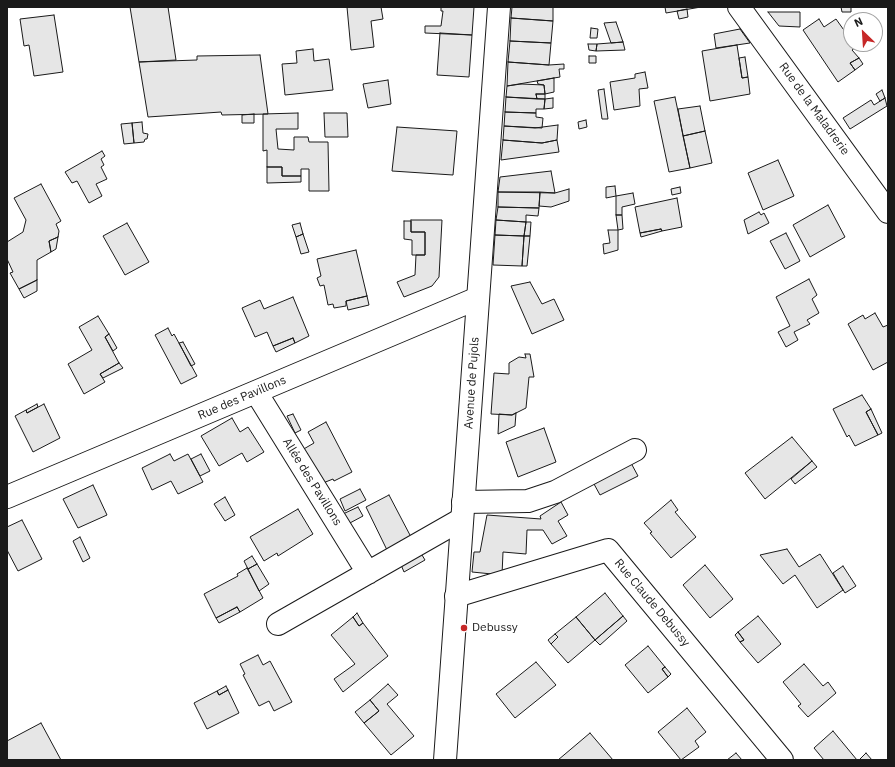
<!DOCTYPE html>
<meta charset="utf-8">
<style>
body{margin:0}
#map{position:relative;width:895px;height:767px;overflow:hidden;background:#fff;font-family:"IBM Plex Sans",sans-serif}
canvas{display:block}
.frame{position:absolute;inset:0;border:8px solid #1a1a1a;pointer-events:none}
.north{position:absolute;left:843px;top:12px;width:40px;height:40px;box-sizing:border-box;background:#fff;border:1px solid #a3a3a3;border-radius:50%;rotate:335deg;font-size:11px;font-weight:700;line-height:16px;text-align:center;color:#1a1a1a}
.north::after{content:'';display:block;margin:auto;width:14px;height:18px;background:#c62828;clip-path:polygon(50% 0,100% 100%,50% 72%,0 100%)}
</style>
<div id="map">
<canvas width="895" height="767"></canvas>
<div class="frame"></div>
<div class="north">N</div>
</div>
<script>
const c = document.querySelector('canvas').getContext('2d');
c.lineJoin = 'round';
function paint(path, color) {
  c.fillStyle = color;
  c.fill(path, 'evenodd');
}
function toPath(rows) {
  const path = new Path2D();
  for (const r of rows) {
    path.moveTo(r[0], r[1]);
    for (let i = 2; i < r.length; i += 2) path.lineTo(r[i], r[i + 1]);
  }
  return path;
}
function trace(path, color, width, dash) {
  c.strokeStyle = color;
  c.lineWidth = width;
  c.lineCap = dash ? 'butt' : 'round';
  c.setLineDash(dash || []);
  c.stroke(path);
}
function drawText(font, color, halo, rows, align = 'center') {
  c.font = font + ' "IBM Plex Sans",sans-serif';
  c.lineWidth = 3;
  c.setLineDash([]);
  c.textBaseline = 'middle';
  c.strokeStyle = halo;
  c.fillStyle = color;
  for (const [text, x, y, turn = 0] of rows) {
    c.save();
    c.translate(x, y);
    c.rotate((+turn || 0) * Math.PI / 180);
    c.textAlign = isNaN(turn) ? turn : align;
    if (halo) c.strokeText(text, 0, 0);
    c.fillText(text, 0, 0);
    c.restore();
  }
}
const building = toPath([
 [130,7,168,7,176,60,139,62,130,7],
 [347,7,381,7,383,19,371,21,374,47,351,50,347,7],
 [441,7,474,7,472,35,425,33,425,26,441,26,443,11,441,11,441,7],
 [512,7,553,7,553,21,511,18,512,7],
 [665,7,701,7,666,13,665,7],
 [841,7,851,7,851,12,842,12,841,7],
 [687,9,688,17,679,19,677,11,687,9],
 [768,12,800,12,800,27,779,26,768,12],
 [54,15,63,72,34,76,29,45,24,46,20,19,54,15],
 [511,18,553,21,551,43,510,41,511,18],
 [819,19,824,27,836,19,851,40,851,44,854,44,856,47,852,50,859,58,850,63,855,70,838,82,803,30,819,19],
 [616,22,623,42,611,43,604,23,616,22],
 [591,28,598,29,597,38,590,38,591,28],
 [740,29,750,43,716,48,714,34,740,29],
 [440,33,472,35,469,77,437,75,440,33],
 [510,41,551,43,549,65,508,62,510,41],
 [623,42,625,50,596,51,597,44,623,42],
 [588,44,597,44,596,51,589,50,588,44],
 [737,45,742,78,748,77,750,94,710,101,702,51,737,45],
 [313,49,314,61,329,59,333,90,285,95,282,64,297,63,296,51,313,49],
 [260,55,268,114,222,115,221,112,148,117,139,62,197,60,197,56,260,55],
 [589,56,596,56,596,63,589,63,589,56],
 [745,57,748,77,742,78,739,58,745,57],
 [859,58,863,64,855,70,850,63,859,58],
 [508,62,549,65,564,64,564,69,559,69,560,77,554,78,507,86,508,62],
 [645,72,648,88,639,89,640,106,614,110,610,82,635,78,635,74,645,72],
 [554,78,554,92,545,94,544,85,538,84,537,81,554,78],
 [388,80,391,104,368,108,363,84,388,80],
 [521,84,544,85,545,94,536,94,537,99,506,97,507,86,521,84],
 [604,89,608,119,602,119,598,90,604,89],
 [882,90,885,98,880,101,876,94,882,90],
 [536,94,545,94,545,99,537,99,536,94],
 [506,97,545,99,544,109,536,109,536,113,505,112,506,97],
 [675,97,690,168,669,172,654,101,675,97],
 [553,98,553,108,544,109,545,99,553,98],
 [885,98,887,106,850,129,843,118,871,100,874,105,885,98],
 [700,106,705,131,683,136,678,109,700,106],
 [505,112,536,113,536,117,543,118,542,128,504,126,505,112],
 [298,113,298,129,276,129,278,149,294,150,294,137,308,137,309,142,328,142,329,191,309,191,309,169,301,169,301,176,282,176,282,167,267,167,267,150,263,151,263,114,298,113],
 [324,113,347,113,348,137,325,137,324,113],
 [254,114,254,123,242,123,242,115,254,114],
 [586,120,587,127,579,129,578,122,586,120],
 [142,122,143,133,148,134,147,139,145,139,144,142,134,143,132,123,142,122],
 [132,123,134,143,124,144,121,124,132,123],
 [558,125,557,140,542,143,503,140,504,126,535,128,558,125],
 [397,127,457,131,453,175,392,171,397,127],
 [705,131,712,163,690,168,683,136,705,131],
 [503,140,542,143,557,140,559,152,501,160,503,140],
 [102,151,105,156,101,159,104,165,101,167,107,179,96,184,102,196,89,203,77,181,72,183,65,172,102,151],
 [778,160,794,196,763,210,748,173,778,160],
 [267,167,282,167,282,176,301,176,301,182,267,183,267,167],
 [551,171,555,193,498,192,500,177,551,171],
 [41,184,61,221,56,224,59,231,58,237,49,241,51,252,37,260,37,280,19,289,10,273,13,272,7,259,7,242,23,232,26,220,14,198,41,184],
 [615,186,616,196,606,198,606,187,615,186],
 [680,187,681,193,672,195,671,189,680,187],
 [569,189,569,201,551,207,539,206,540,192,555,193,569,189],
 [498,192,540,192,539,208,498,207,498,192],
 [633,193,635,204,622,207,622,215,616,215,616,196,633,193],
 [677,198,682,227,662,231,661,229,640,233,635,207,677,198],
 [828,205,845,237,810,257,793,225,828,205],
 [498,207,539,208,538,216,526,215,526,222,496,220,498,207],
 [759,212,761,215,764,213,769,223,748,234,744,220,759,212],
 [616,215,622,215,623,229,618,230,616,215],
 [411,220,442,220,439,277,432,286,404,297,397,282,415,275,416,255,425,255,425,232,411,232,411,220],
 [496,220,526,222,524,236,495,235,496,220],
 [404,221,411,221,411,232,425,232,425,255,412,255,412,240,404,239,404,221],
 [526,222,531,222,530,236,524,236,526,222],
 [127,223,149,262,125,275,103,236,127,223],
 [300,223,303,234,296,237,292,225,300,223],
 [661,229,662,231,641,237,640,233,661,229],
 [608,230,618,230,618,250,604,254,603,244,610,243,608,230],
 [786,233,800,261,785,269,770,241,786,233],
 [303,234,309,252,301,254,296,237,303,234],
 [495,235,524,236,522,266,493,265,495,235],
 [524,236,530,236,527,266,522,266,524,236],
 [58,237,56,249,51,252,49,241,58,237],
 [356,250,367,296,346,301,346,306,334,308,333,304,328,305,324,285,320,286,317,278,321,276,317,259,356,250],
 [809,279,817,295,812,299,819,313,807,320,810,324,794,332,798,340,786,347,778,332,790,326,776,297,809,279],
 [37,280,37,291,24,298,19,289,37,280],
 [530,282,542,304,554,299,564,320,532,334,511,286,530,282],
 [367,296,369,305,348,310,346,301,367,296],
 [293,297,309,336,295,343,293,338,273,346,267,332,255,337,242,308,260,300,264,309,293,297],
 [875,313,883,327,888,325,888,362,873,370,848,324,863,315,865,319,875,313],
 [98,316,109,334,105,337,119,363,100,374,105,382,84,394,68,364,92,350,79,327,98,316],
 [168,328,172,336,174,334,197,376,181,384,155,335,168,328],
 [109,334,117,348,113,351,105,337,109,334],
 [293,338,295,343,276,352,273,346,293,338],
 [183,342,195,364,191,366,179,343,183,342],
 [525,354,530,354,534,377,529,377,526,408,512,415,491,414,494,373,509,374,509,363,519,357,526,358,525,354],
 [119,363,123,368,103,378,100,374,119,363],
 [862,395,871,409,866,412,878,435,855,446,849,435,847,437,833,409,862,395],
 [37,404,38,407,27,413,26,410,37,404],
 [44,404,60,438,33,452,15,416,26,410,27,413,44,404],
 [871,409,882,433,878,435,866,412,871,409],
 [516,413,515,426,498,434,499,414,512,415,516,413],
 [293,414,301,430,295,433,287,416,293,414],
 [232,418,240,432,248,427,264,452,247,462,242,453,219,466,201,436,232,418],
 [326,422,352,472,334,481,333,479,323,483,302,450,314,443,308,432,326,422],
 [544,428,556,462,518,477,506,442,544,428],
 [792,437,812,461,765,499,745,473,792,437],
 [170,454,174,461,188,454,203,482,178,494,171,481,152,490,142,468,170,454],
 [201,454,210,471,200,476,191,459,201,454],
 [812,461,817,467,795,484,791,479,812,461],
 [631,463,638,476,600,495,594,484,631,463],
 [93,485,107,515,78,528,63,499,93,485],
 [360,489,366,500,345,511,340,499,360,489],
 [389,495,411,537,387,550,366,507,389,495],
 [225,497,235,515,225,521,214,504,225,497],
 [671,500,678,510,675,512,696,537,671,558,650,533,652,532,644,523,671,500],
 [561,502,568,515,558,521,567,536,552,544,543,530,527,530,526,554,503,552,502,575,472,572,474,552,480,552,487,515,541,519,540,516,561,502],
 [358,507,363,516,348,524,343,514,358,507],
 [298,509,313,534,278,556,277,553,264,561,250,537,298,509],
 [22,520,42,559,18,571,7,550,7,527,22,520],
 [80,537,90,558,83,562,73,541,80,537],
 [787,549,799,567,820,554,843,590,817,608,795,575,783,584,760,555,787,549],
 [419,550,425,560,404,572,399,560,419,550],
 [252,556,257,564,248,569,244,561,252,556],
 [257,564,269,584,259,591,248,569,257,564],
 [705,565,733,599,710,618,683,585,705,565],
 [843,566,856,586,845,593,833,573,843,566],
 [247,568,263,598,240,612,237,607,216,618,204,594,238,576,237,574,247,568],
 [605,593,623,616,595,640,576,617,605,593],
 [237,607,240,612,219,623,216,618,237,607],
 [357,613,363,623,359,626,353,617,357,613],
 [623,616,627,621,600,645,595,640,623,616],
 [758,616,781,644,758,663,740,642,744,640,738,632,758,616],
 [353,617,359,626,363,623,388,656,343,692,334,679,355,664,331,635,353,617],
 [576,617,595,640,568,663,551,644,558,637,555,634,576,617],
 [738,632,744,640,740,642,735,635,738,632],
 [555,634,558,637,551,644,548,640,555,634],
 [648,646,665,667,662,669,668,677,648,693,625,665,648,646],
 [258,655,263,665,270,661,292,702,274,711,269,701,259,706,243,675,245,674,240,664,258,655],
 [536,662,556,685,515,718,496,694,536,662],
 [804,664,823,686,828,682,836,693,808,717,798,706,801,704,783,682,804,664],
 [665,667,671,674,668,677,662,669,665,667],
 [388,684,398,695,387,704,414,736,391,755,364,723,379,711,370,700,388,684],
 [226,686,228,690,219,695,217,691,226,686],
 [228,690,239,713,207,729,194,703,217,691,219,695,228,690],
 [370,700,379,711,364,723,355,712,370,700],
 [687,708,706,732,695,741,699,747,681,760,658,732,687,708],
 [41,723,61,760,7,760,7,741,41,723],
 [833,731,857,760,824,760,814,748,833,731],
 [590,733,613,760,558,760,590,733],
 [736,753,742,760,727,760,736,753],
 [866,753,872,760,859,760,866,753]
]);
const minor = toPath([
 [739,7,888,212],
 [256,392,368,573],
 [7,497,478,298],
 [463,502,528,501,555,492,635,450],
 [456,596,608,550,782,760],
 [278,624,462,519]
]);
const major = toPath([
 [445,760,499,7]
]);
const markers = [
 [464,628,4,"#c62828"]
];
const streetNames = [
 ["Rue de la Maladrerie",814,109,54],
 ["Avenue de Pujols",472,383,-86],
 ["Rue des Pavillons",242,398,-23],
 ["Allée des Pavillons",312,482,58],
 ["Rue Claude Debussy",652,603,50]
];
const poiNames = [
 ["Debussy",472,628]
];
paint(building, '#e6e6e6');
trace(building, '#1a1a1a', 1);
trace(minor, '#1a1a1a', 24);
trace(major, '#1a1a1a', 24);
trace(minor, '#fff', 22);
trace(major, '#fff', 22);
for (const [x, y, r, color] of markers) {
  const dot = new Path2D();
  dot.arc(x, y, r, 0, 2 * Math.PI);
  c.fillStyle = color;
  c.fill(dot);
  trace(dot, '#fff', 1.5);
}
drawText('12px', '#1a1a1a', '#fff', streetNames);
drawText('12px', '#1a1a1a', '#fff', poiNames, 'left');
</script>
